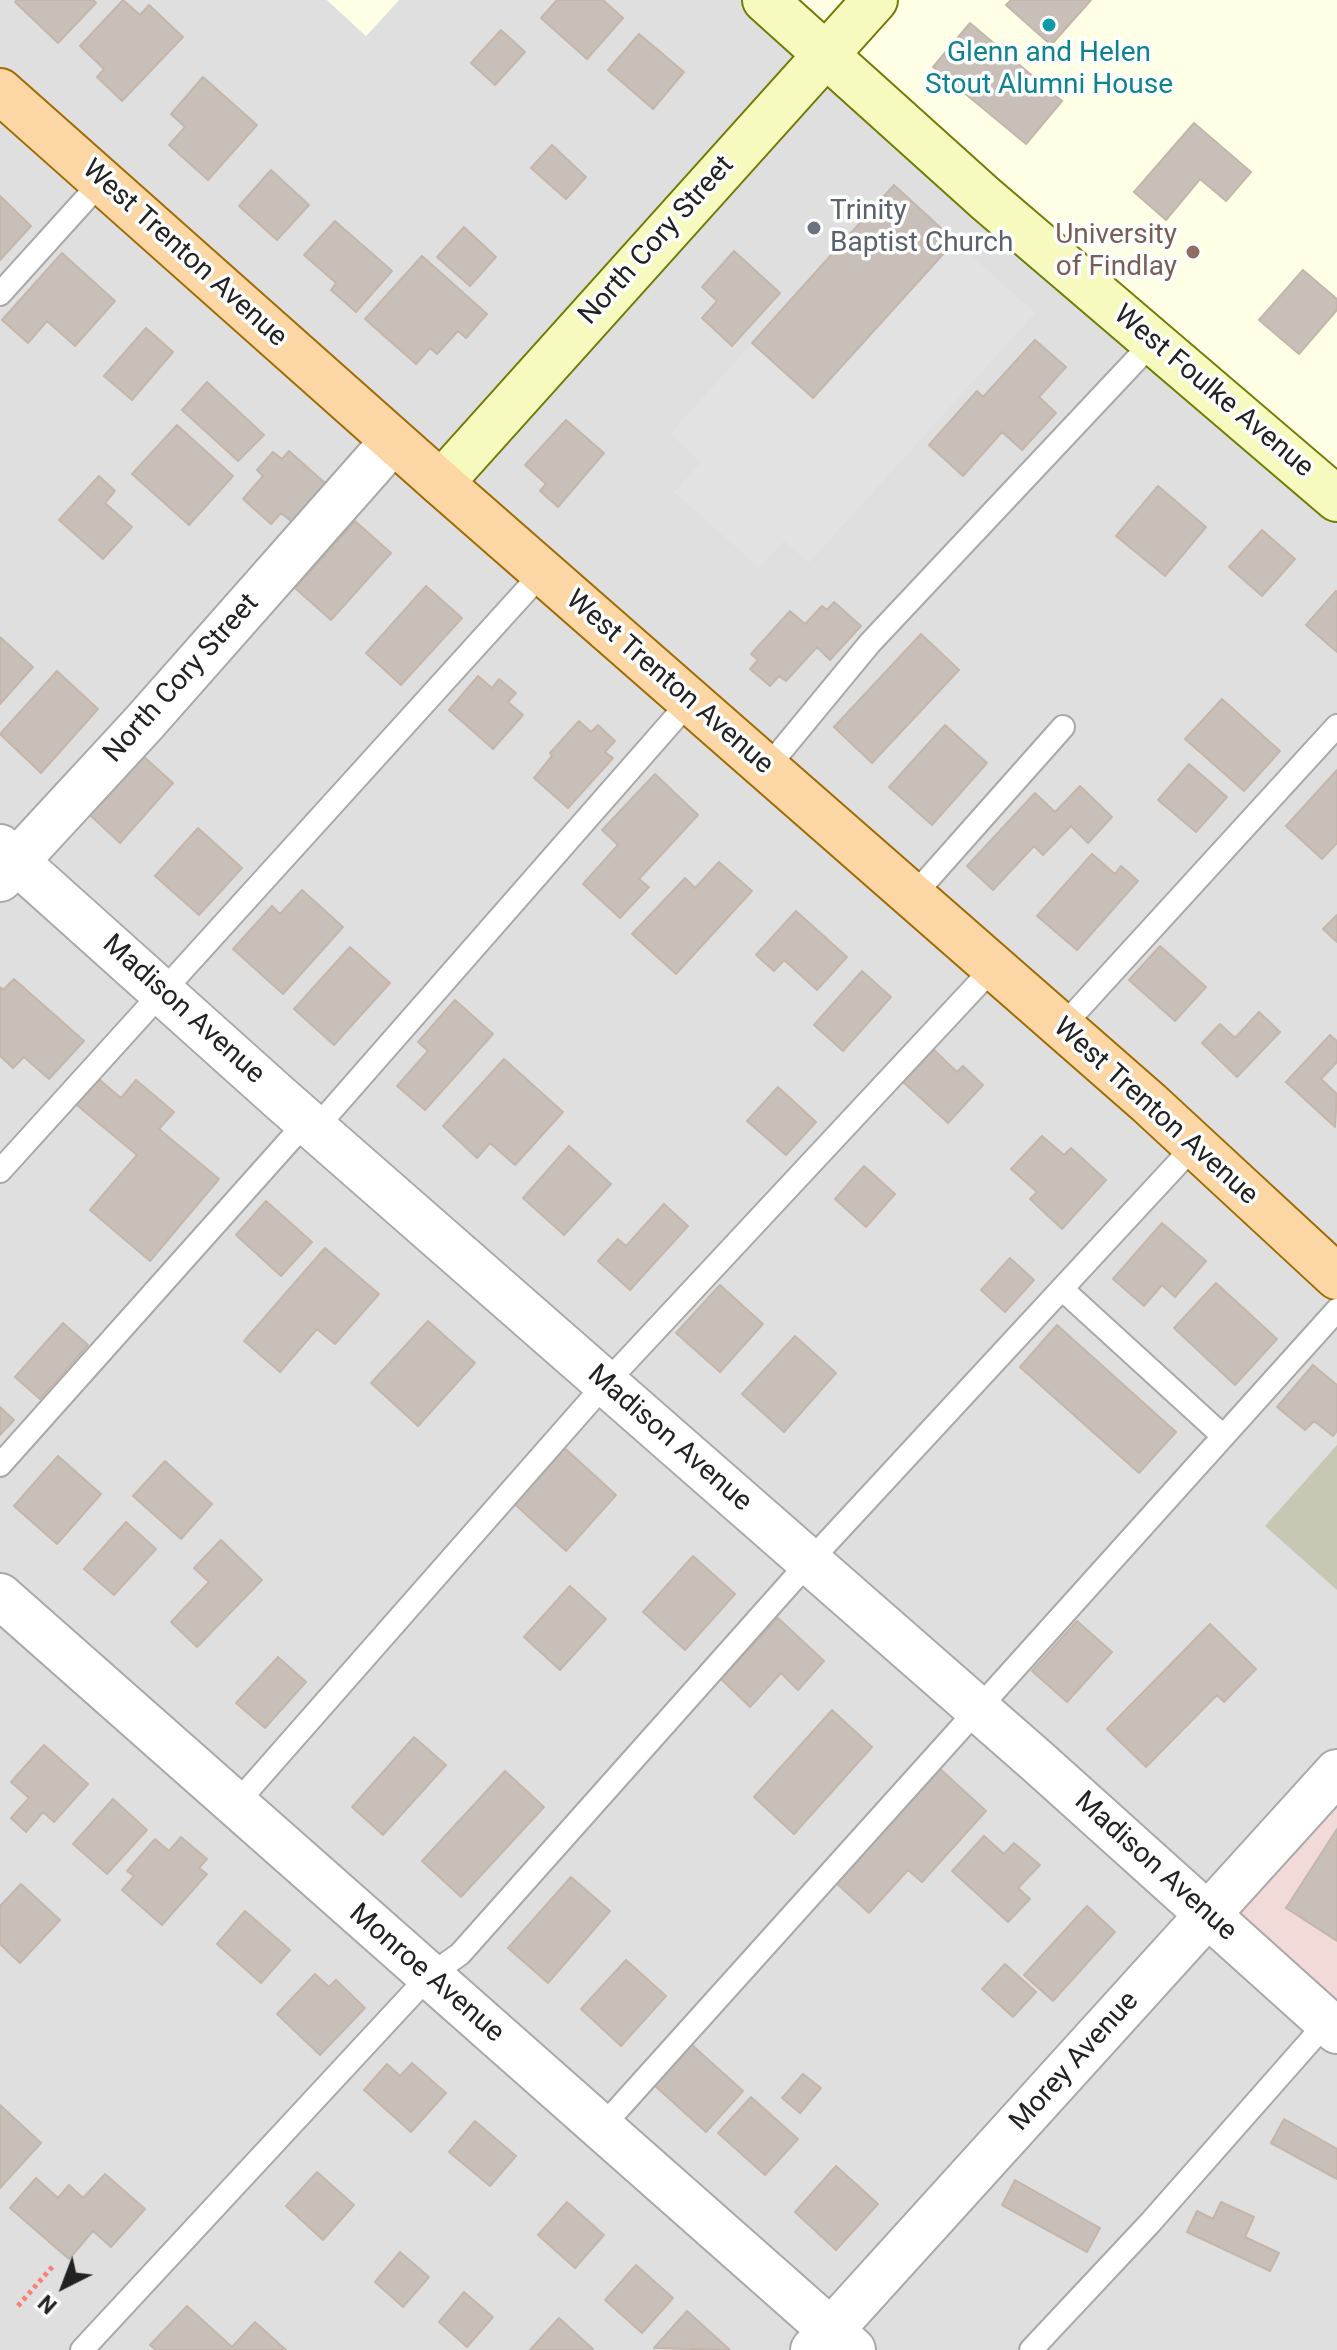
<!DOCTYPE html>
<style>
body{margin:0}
#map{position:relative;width:1337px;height:2350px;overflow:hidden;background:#f2efe9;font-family:Roboto,sans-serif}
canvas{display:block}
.north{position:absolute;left:24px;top:2246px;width:80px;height:80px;-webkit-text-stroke:6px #fff;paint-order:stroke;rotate:222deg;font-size:22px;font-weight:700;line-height:32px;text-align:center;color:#222}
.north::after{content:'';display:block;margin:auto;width:28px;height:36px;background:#222;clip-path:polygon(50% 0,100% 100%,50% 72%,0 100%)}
</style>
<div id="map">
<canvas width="1337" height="2350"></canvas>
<div class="north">N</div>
</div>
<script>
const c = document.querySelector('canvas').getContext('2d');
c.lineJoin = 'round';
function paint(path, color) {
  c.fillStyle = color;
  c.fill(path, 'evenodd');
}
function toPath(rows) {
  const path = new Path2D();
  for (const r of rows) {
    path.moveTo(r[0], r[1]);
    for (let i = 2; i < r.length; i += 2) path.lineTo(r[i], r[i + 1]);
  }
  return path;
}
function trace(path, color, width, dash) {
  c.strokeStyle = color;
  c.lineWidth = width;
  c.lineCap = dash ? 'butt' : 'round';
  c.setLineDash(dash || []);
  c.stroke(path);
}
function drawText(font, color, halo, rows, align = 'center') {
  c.font = font + ' Roboto,sans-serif';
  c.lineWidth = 7;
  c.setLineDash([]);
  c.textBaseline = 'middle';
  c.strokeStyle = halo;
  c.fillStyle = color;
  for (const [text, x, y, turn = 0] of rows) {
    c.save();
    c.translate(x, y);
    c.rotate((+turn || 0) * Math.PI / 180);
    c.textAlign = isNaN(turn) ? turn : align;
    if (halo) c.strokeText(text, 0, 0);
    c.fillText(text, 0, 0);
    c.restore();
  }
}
const residential = toPath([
 [0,0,327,0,366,36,399,0,765,0,1337,499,1337,2350,0,2350]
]);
const commercial = toPath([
 [1337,1771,1337,2031,1209,1916]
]);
const education = toPath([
 [327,0,399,0,366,36],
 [761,0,1337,0,1337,504]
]);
const construction = toPath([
 [1337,1445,1337,1590,1265,1526]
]);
const parking = toPath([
 [955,241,1035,313,809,563,784,541,759,568,674,492,701,462,670,434,752,343,813,398]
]);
const building = toPath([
 [17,0,93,0,96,3,58,43,15,2,17,0],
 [123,0,140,15,149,5,183,37,122,101,97,77,104,69,80,46,123,0],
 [557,0,603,0,623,18,587,59,541,18,557,0],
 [1011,0,1091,0,1051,45,1006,5,1011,0],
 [970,23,1062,101,1026,144,933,67,970,23],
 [501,30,525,52,495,85,471,63,501,30],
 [639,34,684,72,653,109,608,70,639,34],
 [203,77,257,125,208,180,169,145,185,127,171,114,203,77],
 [1194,123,1251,172,1226,201,1200,179,1166,220,1134,192,1194,123],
 [552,145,586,177,566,199,531,168,552,145],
 [271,170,309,205,277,240,239,206,271,170],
 [894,185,955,241,813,398,752,343,894,185],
 [0,196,31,226,0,260,0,196],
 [335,221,392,271,356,312,331,290,336,283,304,255,335,221],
 [464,227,496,257,470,286,437,257,464,227],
 [734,251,780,293,732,346,702,318,717,301,702,287,734,251],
 [62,253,115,301,75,346,47,321,28,343,2,320,62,253],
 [422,256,487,314,466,338,458,331,437,354,430,348,416,364,365,319,422,256],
 [1303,270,1337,299,1337,310,1299,354,1259,320,1303,270],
 [146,328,173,352,132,400,104,376,146,328],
 [1035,340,1066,367,1039,397,1056,413,1022,450,1002,432,963,476,929,445,977,391,983,397,1035,340],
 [207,382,264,435,238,461,182,410,207,382],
 [566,420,604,453,558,507,540,491,546,484,525,465,566,420],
 [177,425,233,476,189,525,132,474,177,425],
 [289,451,325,483,292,522,281,513,271,524,243,499,263,476,257,470,273,452,282,459,289,451],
 [99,476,115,491,105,503,132,527,103,559,59,520,99,476],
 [1158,486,1206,527,1165,576,1116,536,1158,486],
 [355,521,391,553,331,620,295,588,355,521],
 [1262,530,1295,559,1262,596,1229,567,1262,530],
 [426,586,462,618,401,685,366,653,426,586],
 [1336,591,1337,592,1337,652,1306,625,1336,591],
 [834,602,861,626,830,660,817,647,786,681,779,676,770,686,750,669,758,660,751,654,790,611,805,624,822,606,827,610,834,602],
 [921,634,959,670,872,763,834,727,921,634],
 [0,637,33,667,0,704,0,637],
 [57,671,98,709,41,773,0,734,57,671],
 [478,676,492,688,499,679,516,693,508,702,523,715,493,749,449,710,478,676],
 [1222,699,1280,751,1244,791,1185,739,1222,699],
 [579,721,591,732,598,725,615,741,605,752,613,758,568,808,534,778,552,756,550,753,579,721],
 [945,725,987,763,932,825,889,787,945,725],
 [143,756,173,783,120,843,90,815,143,756],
 [1189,764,1227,797,1196,832,1158,800,1189,764],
 [1337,770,1337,843,1322,859,1286,826,1337,770],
 [655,774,698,815,639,879,649,887,620,918,583,884,618,845,602,830,655,774],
 [1080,786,1112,817,1088,843,1071,826,1043,855,1034,846,993,890,967,866,1035,793,1055,812,1080,786],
 [198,828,242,868,199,915,155,876,198,828],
 [1092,854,1115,874,1121,866,1138,881,1077,950,1037,916,1092,854],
 [719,862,752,891,676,974,632,934,685,878,695,888,719,862],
 [302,890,343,927,283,994,233,949,272,906,280,914,302,890],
 [796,911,847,957,817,990,784,960,774,971,756,955,796,911],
 [1337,915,1337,942,1323,929,1337,915],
 [1160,946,1206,987,1175,1021,1129,980,1160,946],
 [350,947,390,983,334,1045,294,1009,350,947],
 [862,971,891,997,843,1051,814,1025,862,971],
 [14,979,84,1041,49,1079,24,1057,13,1068,0,1056,0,987,3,990,14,979],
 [455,1000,493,1034,425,1110,397,1086,428,1051,418,1042,455,1000],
 [1259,1012,1280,1032,1237,1077,1202,1043,1220,1024,1235,1038,1259,1012],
 [1330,1035,1337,1041,1337,1062,1321,1079,1337,1094,1335,1127,1286,1082,1330,1035],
 [931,1047,957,1072,963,1066,983,1085,948,1123,901,1080,931,1047],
 [504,1059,563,1112,515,1165,490,1143,477,1158,443,1126,504,1059],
 [94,1075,121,1098,136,1080,174,1112,159,1129,219,1179,150,1261,90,1210,137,1155,72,1101,94,1075],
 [778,1087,816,1122,786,1155,747,1121,778,1087],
 [1042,1136,1064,1155,1071,1148,1106,1180,1062,1229,1030,1199,1037,1192,1011,1169,1042,1136],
 [569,1146,611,1184,564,1235,523,1198,569,1146],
 [864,1166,895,1194,866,1227,835,1199,864,1166],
 [266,1201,312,1242,281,1276,236,1235,266,1201],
 [664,1204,688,1226,630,1290,598,1261,618,1239,626,1246,664,1204],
 [1162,1223,1206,1261,1175,1297,1162,1285,1144,1306,1113,1279,1162,1223],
 [325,1248,379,1294,335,1344,317,1329,280,1372,244,1341,325,1248],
 [1010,1258,1034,1280,1005,1312,981,1290,1010,1258],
 [1216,1283,1277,1339,1235,1385,1174,1328,1216,1283],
 [720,1285,763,1324,720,1372,676,1333,720,1285],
 [428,1321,475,1363,418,1426,371,1383,428,1321],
 [63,1323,88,1345,40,1399,15,1377,63,1323],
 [1057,1325,1176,1432,1139,1473,1020,1367,1057,1325],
 [795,1336,836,1373,784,1432,742,1394,795,1336],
 [1313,1365,1337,1385,1337,1431,1333,1436,1314,1421,1305,1430,1277,1407,1313,1365],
 [0,1407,14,1420,0,1435,0,1407],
 [558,1442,616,1495,566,1551,508,1498,558,1442],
 [58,1456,101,1494,57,1544,14,1506,58,1456],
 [165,1461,212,1504,181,1539,133,1496,165,1461],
 [126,1522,156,1549,114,1595,84,1569,126,1522],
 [221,1540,262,1580,197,1647,171,1622,209,1582,194,1568,221,1540],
 [693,1556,735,1594,685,1650,643,1612,693,1556],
 [570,1586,606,1619,560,1670,524,1637,570,1586],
 [778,1618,824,1661,798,1690,781,1673,750,1707,721,1679,778,1618],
 [1077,1621,1112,1652,1067,1702,1032,1671,1077,1621],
 [1210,1624,1256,1669,1224,1702,1217,1695,1146,1767,1107,1729,1210,1624],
 [278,1657,306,1682,265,1728,236,1703,278,1657],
 [832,1710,872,1747,794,1834,754,1797,832,1710],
 [414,1737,446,1765,383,1835,352,1807,414,1737],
 [44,1745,88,1784,54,1822,43,1812,26,1832,11,1818,29,1798,11,1782,44,1745],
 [938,1767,986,1811,922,1882,908,1870,869,1913,835,1882,938,1767],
 [505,1771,544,1807,461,1897,422,1861,505,1771],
 [113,1799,147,1830,107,1874,73,1844,113,1799],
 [1337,1829,1337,1941,1286,1908,1337,1829],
 [984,1836,1004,1854,1014,1843,1040,1865,1018,1888,1030,1899,1008,1922,952,1871,984,1836],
 [181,1837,207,1859,199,1868,207,1874,162,1925,122,1890,134,1876,127,1871,155,1839,169,1851,181,1837],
 [571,1877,610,1911,548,1983,508,1948,571,1877],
 [21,1884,60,1920,20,1963,0,1944,0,1906,21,1884],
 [1087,1906,1115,1932,1053,2001,1024,1975,1087,1906],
 [245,1911,290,1950,261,1983,217,1944,245,1911],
 [626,1960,666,1996,621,2046,581,2009,626,1960],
 [1005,1964,1036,1992,1013,2017,982,1989,1005,1964],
 [315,1974,329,1987,336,1980,365,2008,320,2055,277,2014,315,1974],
 [691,2044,743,2091,706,2132,654,2085,691,2044],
 [412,2063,446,2093,411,2132,364,2090,387,2064,400,2076,412,2063],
 [803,2074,821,2088,800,2113,782,2098,803,2074],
 [751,2097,798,2139,765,2175,718,2133,751,2097],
 [0,2105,41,2143,0,2188,0,2105],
 [1284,2119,1337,2149,1337,2179,1271,2143,1284,2119],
 [475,2121,516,2156,490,2186,449,2152,475,2121],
 [836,2166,878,2204,836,2250,795,2212,836,2166],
 [317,2172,354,2205,323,2240,286,2206,317,2172],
 [105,2174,145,2209,111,2247,93,2231,69,2259,10,2208,36,2178,58,2198,69,2185,83,2198,105,2174],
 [1015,2180,1100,2228,1087,2252,1002,2205,1015,2180],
 [567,2202,604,2235,575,2268,538,2235,567,2202],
 [1221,2202,1254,2217,1245,2237,1279,2253,1270,2271,1187,2232,1197,2211,1213,2219,1221,2202],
 [400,2252,429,2277,403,2307,375,2282,400,2252],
 [636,2265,673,2298,642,2333,605,2300,636,2265],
 [464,2292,493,2317,467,2347,439,2322,464,2292],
 [187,2306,232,2347,255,2322,286,2350,156,2350,150,2345,187,2306],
 [687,2311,730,2350,654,2348,687,2311],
 [559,2318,593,2349,592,2350,530,2350,559,2318]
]);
const path = toPath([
 [18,2306,53,2266]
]);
const lane = toPath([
 [0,294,102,181],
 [767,768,870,643,1153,342],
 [913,896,1063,727],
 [1062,1027,1337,726],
 [315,1129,690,701],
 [0,1171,543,572],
 [1062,1289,1223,1436],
 [0,1465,307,1121],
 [235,1805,606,1383,994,967],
 [601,2128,1337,1310],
 [82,2350,429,1976,460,1954,809,1562,1194,1146],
 [1031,2350,1150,2223,1327,2022]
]);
const street = toPath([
 [0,847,281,1099,1037,1761,1337,2031],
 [0,879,144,723,393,441],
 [0,1596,853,2350],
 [813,2350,1337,1772]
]);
const secondary = toPath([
 [765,0,986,199,1337,499],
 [441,483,875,0]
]);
const primary = toPath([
 [0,91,441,483,1149,1103,1337,1277]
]);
const markers = [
 [1049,25,8,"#0f9aa8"],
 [814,228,8,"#6b7280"],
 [1193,252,8,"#8d6e63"]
];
const cultureNames = [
 ["Glenn and Helen",1049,54],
 ["Stout Alumni House",1049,86]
];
const worshipNames = [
 ["Trinity",830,212],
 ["Baptist Church",830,244]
];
const educationNames = [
 ["University",1177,236],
 ["of Findlay",1177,268]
];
const streetNames = [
 ["North Cory Street",657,241,-48],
 ["West Trenton Avenue",184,254,42],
 ["West Foulke Avenue",1213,392,40],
 ["North Cory Street",182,679,-48],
 ["West Trenton Avenue",669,683,41],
 ["Madison Avenue",183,1010,42],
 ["West Trenton Avenue",1155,1112,42],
 ["Madison Avenue",669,1439,41],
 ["Madison Avenue",1155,1867,42],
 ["Monroe Avenue",426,1974,41],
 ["Morey Avenue",1075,2062,-48]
];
paint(residential, '#e0dfdf');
paint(commercial, '#f2dad9');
paint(education, '#ffffe5');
paint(construction, '#c7c7b4');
paint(parking, '#e2e2e2');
paint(building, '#c7bfb8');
trace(building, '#c4b6ab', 2);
trace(lane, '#a9a9a9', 26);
trace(street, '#a9a9a9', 48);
trace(secondary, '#707d05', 48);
trace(primary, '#a06b00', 48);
trace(path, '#fa8072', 5, [4, 4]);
trace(lane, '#fff', 22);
trace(street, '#fff', 44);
trace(secondary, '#f7fabf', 44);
trace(primary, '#fcd6a4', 44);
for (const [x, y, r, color] of markers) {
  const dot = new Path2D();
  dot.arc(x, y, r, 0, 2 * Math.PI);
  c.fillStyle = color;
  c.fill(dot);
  trace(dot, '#fff', 3);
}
drawText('28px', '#0d838f', '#fff', cultureNames);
drawText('28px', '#5b616d', '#fff', worshipNames, 'left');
drawText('28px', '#785e54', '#fff', educationNames, 'right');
drawText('28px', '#222', '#fff', streetNames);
</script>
